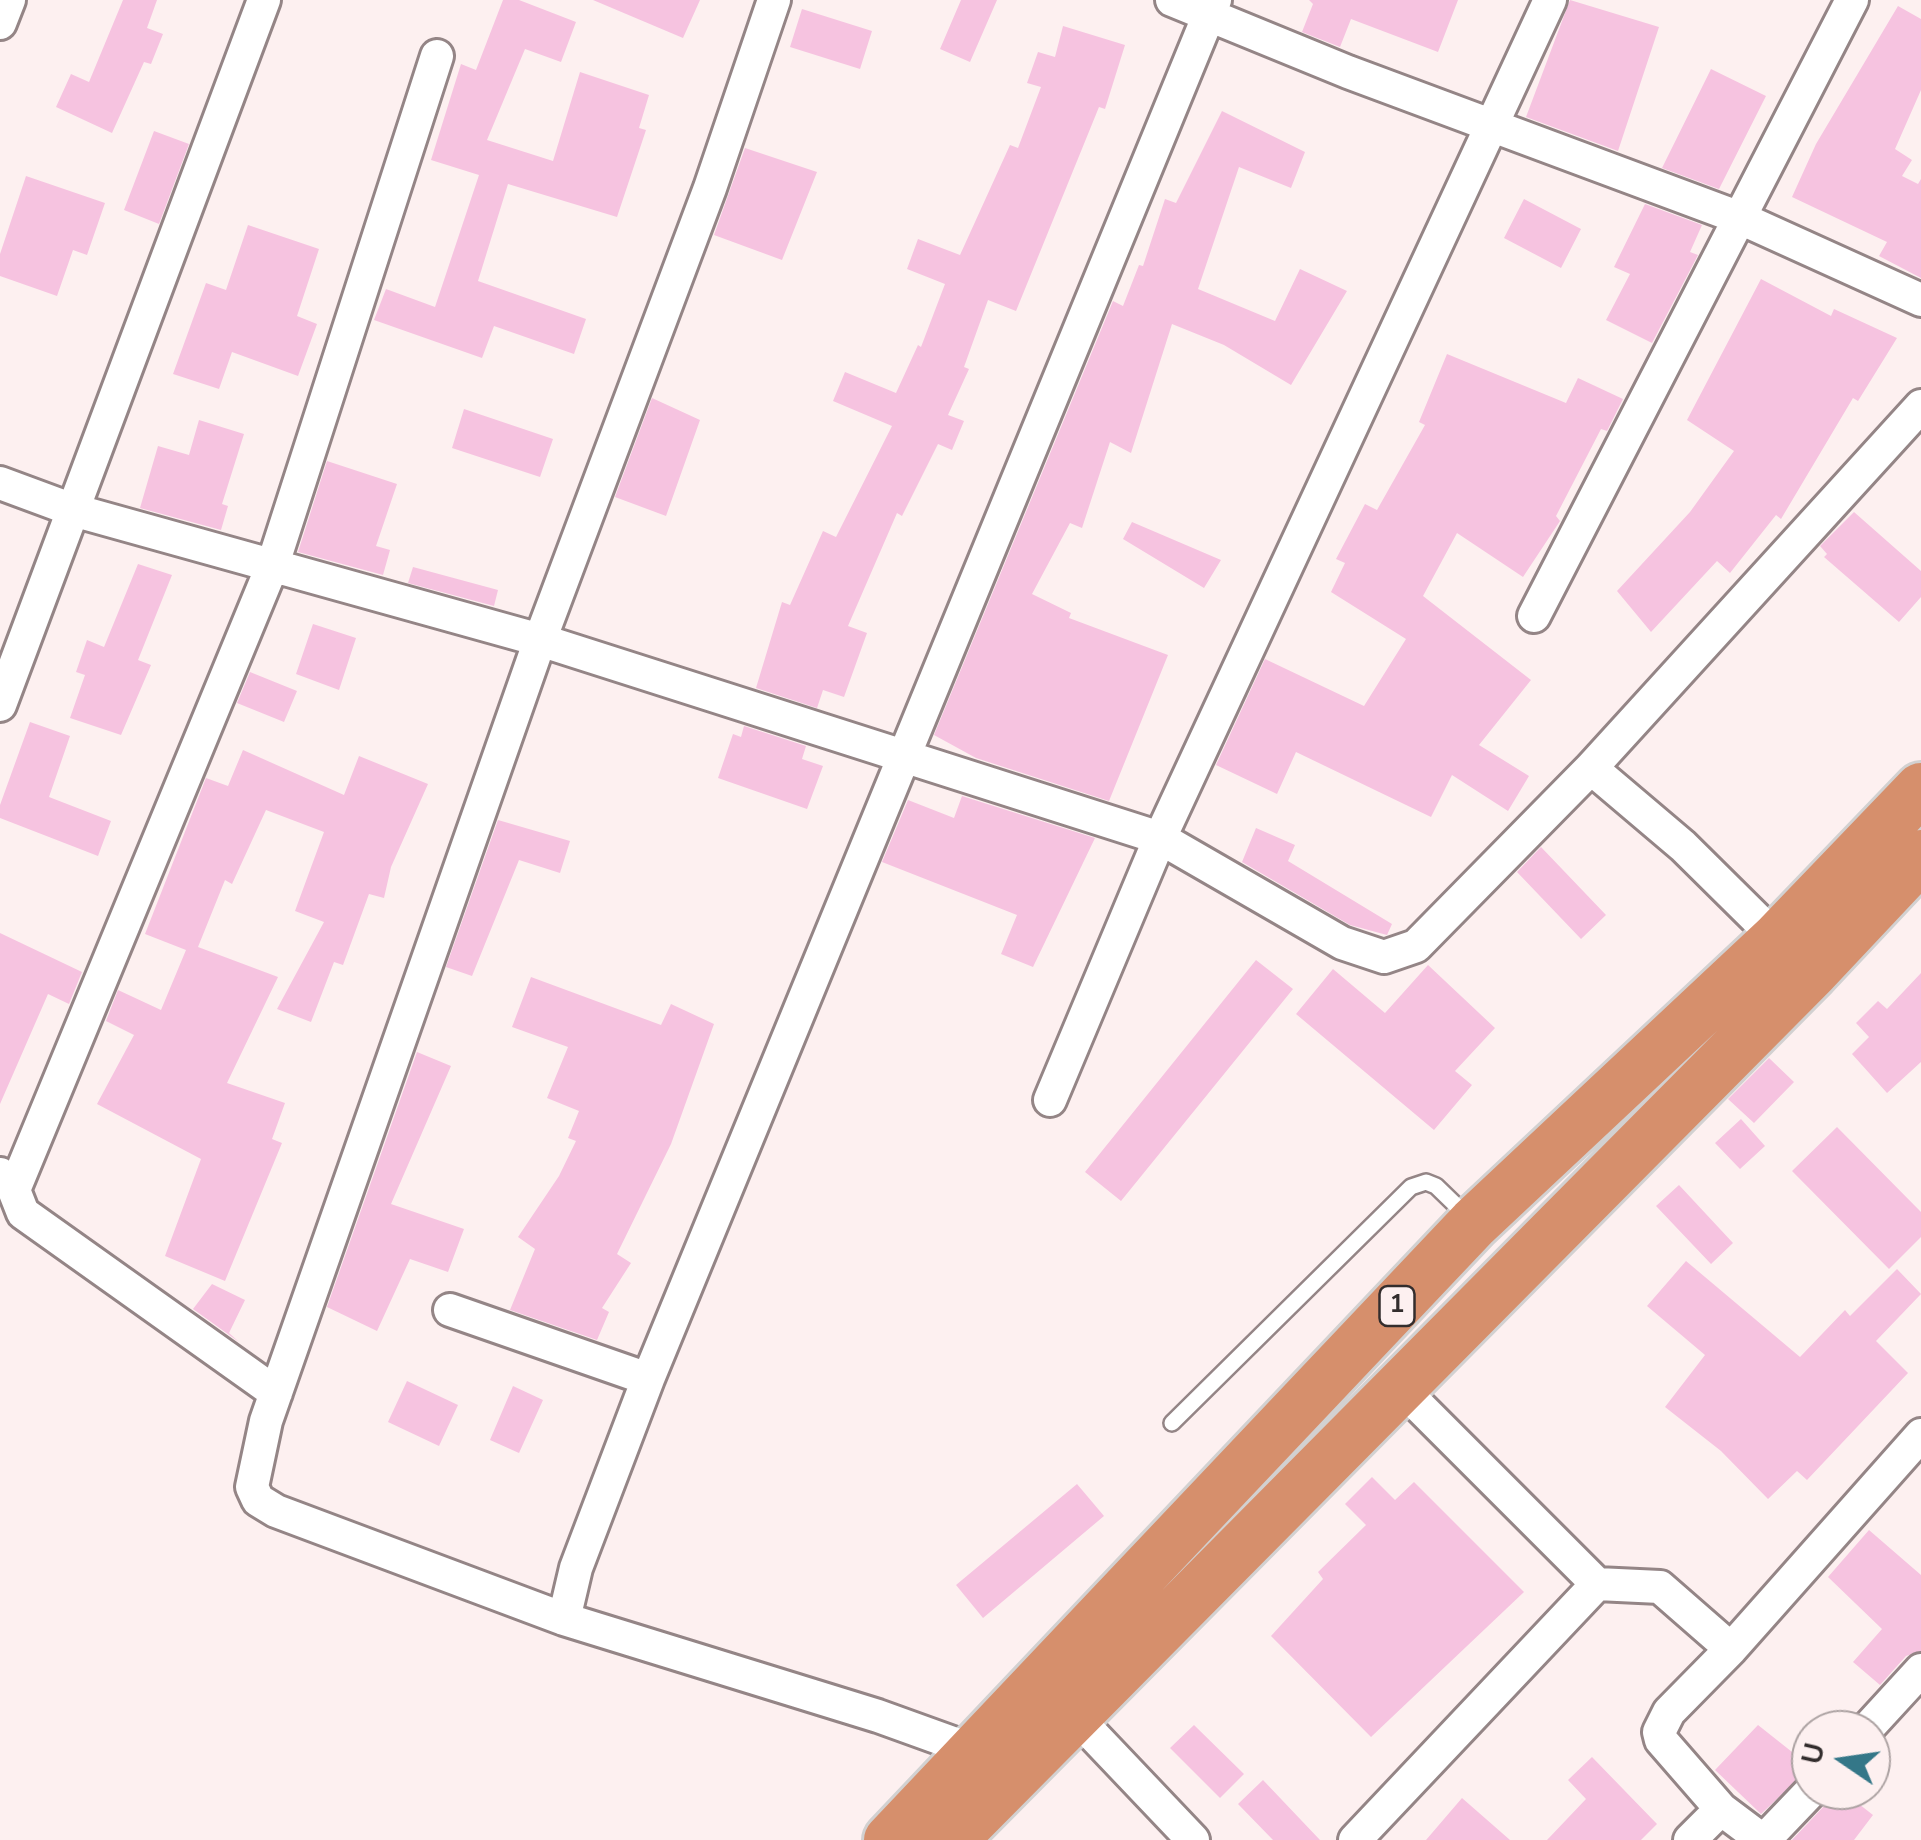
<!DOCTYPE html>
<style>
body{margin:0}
#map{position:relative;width:1921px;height:1840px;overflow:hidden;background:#fdf0f0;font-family:"Nunito Sans",sans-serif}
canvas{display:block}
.north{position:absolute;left:1791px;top:1710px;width:100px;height:100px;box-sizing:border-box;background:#fdf0f0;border:2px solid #aca2a2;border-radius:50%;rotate:283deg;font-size:28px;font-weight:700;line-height:40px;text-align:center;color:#332d2d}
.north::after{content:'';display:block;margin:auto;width:35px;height:45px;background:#347788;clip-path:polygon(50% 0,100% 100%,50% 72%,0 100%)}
</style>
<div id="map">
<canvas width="1921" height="1840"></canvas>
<div class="north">U</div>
</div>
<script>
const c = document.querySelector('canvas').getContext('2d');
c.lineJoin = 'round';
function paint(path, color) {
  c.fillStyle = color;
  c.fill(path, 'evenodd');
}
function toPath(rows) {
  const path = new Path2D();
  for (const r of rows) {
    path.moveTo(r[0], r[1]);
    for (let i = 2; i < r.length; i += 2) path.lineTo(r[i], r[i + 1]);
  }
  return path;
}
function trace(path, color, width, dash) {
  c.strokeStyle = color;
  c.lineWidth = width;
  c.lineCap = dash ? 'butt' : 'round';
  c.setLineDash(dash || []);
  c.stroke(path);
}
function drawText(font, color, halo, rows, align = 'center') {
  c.font = font + ' "Nunito Sans",sans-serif';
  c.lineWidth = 10;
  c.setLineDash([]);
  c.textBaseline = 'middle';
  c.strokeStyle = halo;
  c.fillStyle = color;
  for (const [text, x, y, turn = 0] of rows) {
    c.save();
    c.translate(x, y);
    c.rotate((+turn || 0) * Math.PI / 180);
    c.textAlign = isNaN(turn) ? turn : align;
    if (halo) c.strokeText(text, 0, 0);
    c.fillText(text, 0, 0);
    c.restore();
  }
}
const building = toPath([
 [123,0,157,0,147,28,163,34,151,64,144,62,112,133,56,107,71,74,89,82],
 [503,0,519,0,576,22,561,62,525,49,487,140,553,161,580,72,649,95,639,128,646,130,617,217,508,184,478,281,586,319,574,354,494,326,482,358,374,320,386,289,435,307,479,175,431,160,461,64,476,70],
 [593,0,700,0,683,38],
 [961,0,997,0,970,62,940,49],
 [1309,0,1458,0,1438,52,1351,19,1340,47,1302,32,1313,4],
 [1570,0,1659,27,1618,151,1526,117],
 [1898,6,1921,19,1921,90,1895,149,1912,160,1902,176,1918,184,1921,179,1921,278,1879,256,1887,242,1792,197,1816,144],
 [802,9,872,31,860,69,790,47],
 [1063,26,1125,45,1105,109,1099,107,1016,311,988,300,964,367,969,369,948,415,964,421,952,450,938,444,902,516,897,513,848,626,867,633,844,697,823,690,817,708,756,688,782,602,790,605,823,531,836,537,892,426,833,401,845,372,896,393,918,345,921,347,945,284,907,269,918,239,960,255,1010,145,1018,148,1041,87,1027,83,1038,52,1055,57],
 [1711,69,1766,96,1719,189,1662,168],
 [1222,111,1305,152,1291,188,1239,167,1198,289,1275,321,1300,269,1347,291,1291,385,1224,345,1172,324,1131,453,1110,442,1082,528,1070,523,1032,594,1071,613,1069,618,1168,655,1109,801,976,758,934,735,1113,301,1123,306,1139,265,1143,266,1165,199,1176,203],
 [154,131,189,144,159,224,124,210],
 [745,148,817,172,782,260,714,235],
 [26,176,105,203,87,255,73,250,57,296,0,276,0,254],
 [1524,199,1581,229,1561,268,1504,238],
 [1645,204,1702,225,1690,252,1698,255,1652,343,1606,320,1630,274,1614,267],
 [248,225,319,249,297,316,317,324,298,376,232,352,219,389,173,374,206,283,226,290],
 [1761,279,1831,316,1834,309,1897,338,1858,401,1853,398,1781,519,1776,515,1730,573,1717,561,1651,632,1617,591,1690,512,1734,451,1687,420],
 [1447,354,1566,403,1578,378,1623,399,1607,431,1601,429,1556,516,1560,521,1523,577,1457,533,1423,596,1531,680,1479,745,1529,776,1508,811,1452,775,1431,817,1296,752,1277,794,1216,765,1265,659,1364,706,1406,639,1331,592,1345,563,1336,559,1365,504,1377,510,1425,425,1419,422],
 [652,398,700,420,666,516,615,497],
 [464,409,553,439,540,477,452,448],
 [199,420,244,434,222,504,228,506,221,530,140,508,158,446,189,455],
 [327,461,397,484,376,546,390,550,383,575,298,552],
 [1854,512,1921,571,1921,597,1899,622,1824,557,1827,554,1820,546],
 [1132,522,1221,560,1204,588,1123,539],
 [138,564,172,575,138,660,151,665,121,735,70,718,85,675,76,672,87,640,104,647],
 [413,567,498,590,494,606,408,583],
 [313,624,356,638,339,690,296,674],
 [250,672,297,691,284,722,237,703],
 [30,722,70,736,49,797,111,821,98,856,0,818,0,805],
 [744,726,806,746,802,759,823,766,807,809,718,778,733,734,741,737],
 [243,750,344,795,359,756,428,784,391,867,384,898,369,894,343,965,334,962,311,1022,277,1009,324,922,295,911,324,832,266,810,232,884,225,880,198,947,278,977,227,1083,285,1103,272,1139,282,1143,225,1281,165,1256,201,1159,97,1104,134,1035,106,1021,118,990,161,1010,186,950,145,934,206,778,228,786],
 [962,796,1095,838,1033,967,1001,954,1017,915,882,862,908,800,954,818],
 [498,820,570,841,560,873,519,860,472,976,446,967],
 [1256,828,1295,845,1288,861,1392,924,1387,935,1350,925,1242,862],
 [1541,847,1606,915,1581,939,1517,872],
 [0,933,82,972,69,1004,48,994,0,1104],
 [1256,960,1293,989,1121,1201,1085,1172],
 [1428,965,1495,1028,1455,1071,1472,1085,1434,1130,1296,1014,1333,969,1385,1013],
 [1921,973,1921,1062,1887,1093,1852,1054,1869,1037,1856,1023,1878,1001,1887,1009],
 [531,977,661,1025,671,1004,714,1024,671,1144,617,1254,631,1263,602,1308,609,1312,597,1340,510,1310,535,1249,518,1237,559,1176,576,1141,568,1138,579,1111,547,1098,568,1047,512,1027],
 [417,1052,451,1066,391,1204,464,1229,448,1272,410,1259,377,1331,327,1307],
 [1769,1058,1794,1082,1754,1123,1728,1099],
 [1741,1119,1765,1146,1740,1169,1715,1143],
 [1837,1127,1921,1212,1921,1237,1889,1269,1792,1171],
 [1679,1185,1733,1243,1711,1264,1656,1206],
 [1686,1261,1800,1357,1845,1310,1850,1316,1897,1269,1921,1294,1876,1341,1908,1373,1807,1480,1797,1471,1768,1499,1721,1451,1665,1407,1705,1355,1647,1306],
 [212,1284,245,1300,229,1333,239,1342,193,1309],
 [407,1381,458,1405,439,1446,388,1422],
 [513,1386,543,1400,519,1453,490,1440],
 [1372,1477,1395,1500,1414,1482,1524,1592,1371,1737,1271,1636,1323,1579,1318,1572,1366,1525,1345,1504],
 [1077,1484,1104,1516,983,1618,956,1585],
 [1869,1530,1921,1575,1921,1651,1906,1656,1880,1685,1853,1662,1882,1629,1828,1577],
 [1194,1725,1244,1774,1220,1798,1170,1748],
 [1758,1725,1811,1767,1761,1814,1715,1770],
 [1592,1757,1657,1824,1641,1840,1547,1840,1586,1799,1568,1780],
 [1263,1780,1320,1840,1273,1840,1238,1804],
 [1831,1790,1841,1790,1873,1815,1854,1840,1792,1840,1826,1804],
 [1462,1798,1510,1840,1426,1840]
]);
const service = toPath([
 [1172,1423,1411,1187,1426,1182,1436,1186,1468,1217]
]);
const minor = toPath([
 [774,0,710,188,540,640,266,1421,252,1487,258,1500,276,1511,564,1619,878,1716,975,1751],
 [1172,0,1348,72,1740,218,1921,300],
 [0,23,9,0],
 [0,483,73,510,540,640,1160,838,1342,943,1384,957,1416,946,1591,768,1921,406],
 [1534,616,1852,0],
 [0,705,264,0],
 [1591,768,1683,846,1777,939],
 [1050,1100,1160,838,1550,0],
 [0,1174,14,1190,23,1213,276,1393],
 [14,1190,273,564,437,56],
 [450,1310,648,1379],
 [1399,1386,1597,1584],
 [564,1619,576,1568,648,1379,1215,0],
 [1077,1718,1193,1840],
 [1866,1730,1921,1670],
 [1812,1790,1768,1836,1757,1836,1721,1809,1661,1740,1659,1732,1669,1712,1731,1649,1921,1435],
 [1355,1840,1597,1584,1660,1587,1731,1649],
 [1690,1840,1721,1809]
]);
const trunk = toPath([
 [890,1840,1474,1223,1777,939,1921,789],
 [951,1840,1812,972,1921,856]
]);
const shields = [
 [1397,1306,35]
];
const shieldNames = [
 ["1",1397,1306]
];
paint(building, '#f6c3e0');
trace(service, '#948586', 20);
trace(minor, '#948586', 38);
trace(trunk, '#d2d1d1', 58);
trace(service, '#fff', 15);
trace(minor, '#fff', 32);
trace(trunk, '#d68f6c', 52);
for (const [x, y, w] of shields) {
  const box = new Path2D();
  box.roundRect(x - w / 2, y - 20, w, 40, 8);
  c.fillStyle = '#fdf0f0';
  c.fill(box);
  trace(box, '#332d2d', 2.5);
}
drawText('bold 25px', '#332d2d', null, shieldNames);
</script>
